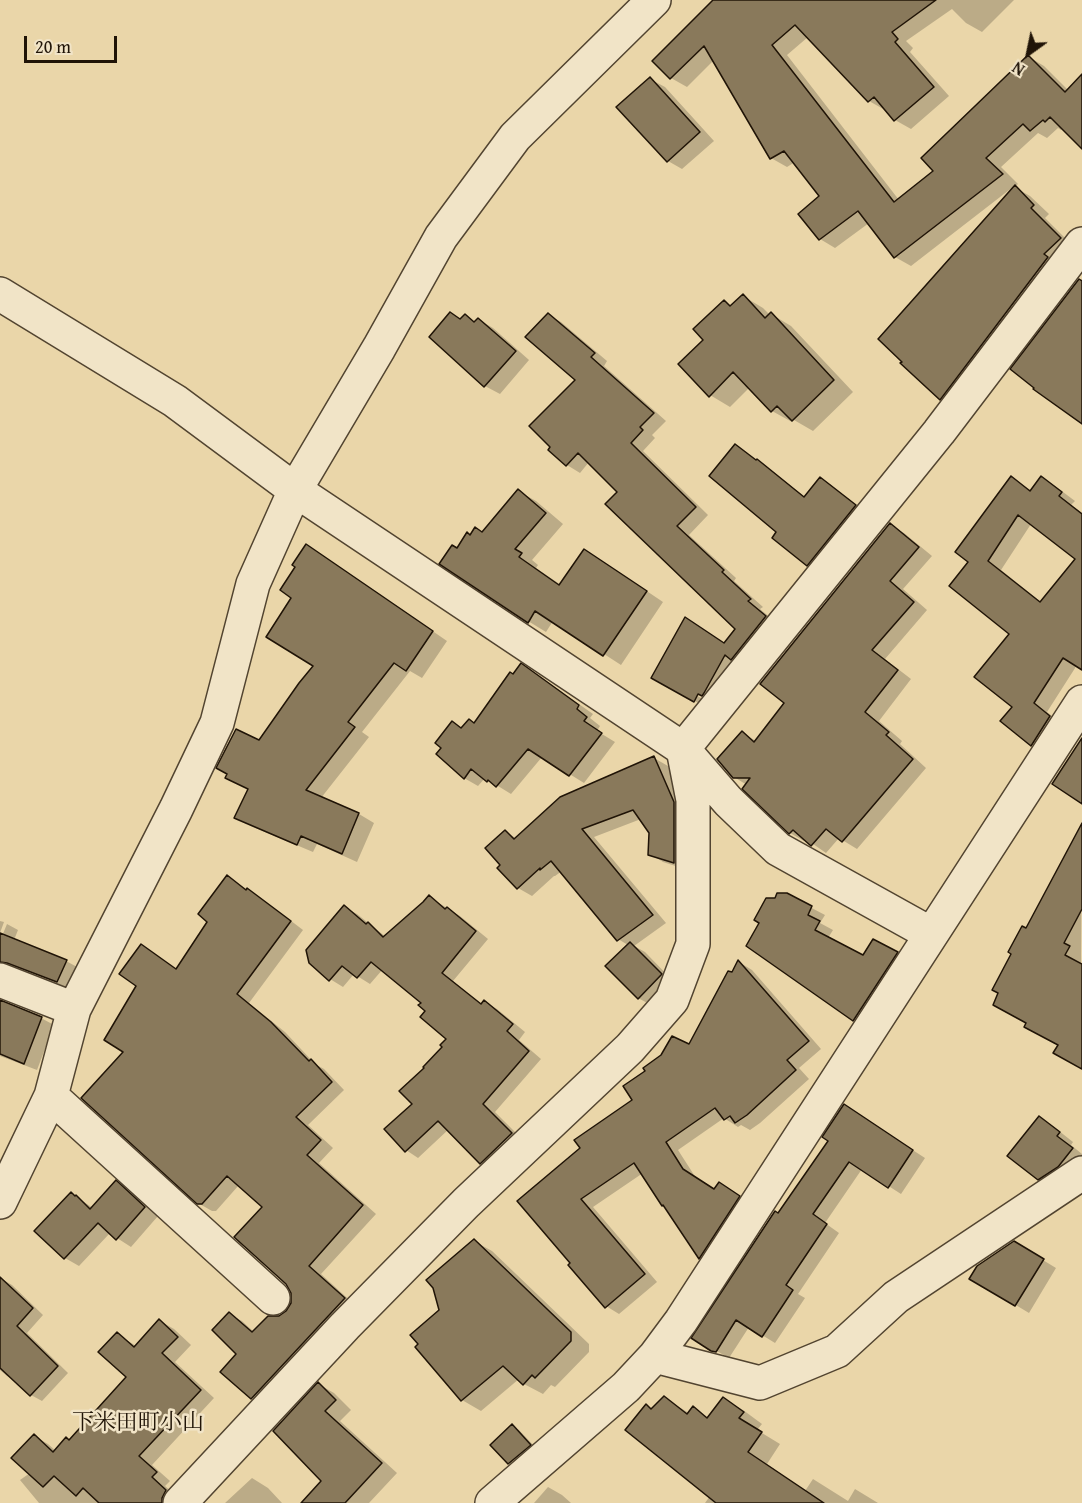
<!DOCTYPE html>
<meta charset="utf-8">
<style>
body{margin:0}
#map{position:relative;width:1082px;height:1503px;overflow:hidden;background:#ead6a9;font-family:"Gentium Book Plus",serif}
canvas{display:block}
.north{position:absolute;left:998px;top:24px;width:60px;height:60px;-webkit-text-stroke:4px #f1e4c7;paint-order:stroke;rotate:213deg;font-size:16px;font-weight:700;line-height:24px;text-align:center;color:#201407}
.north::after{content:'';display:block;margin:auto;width:21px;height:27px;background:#201407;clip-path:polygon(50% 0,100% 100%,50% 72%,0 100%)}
.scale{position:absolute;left:24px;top:36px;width:93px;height:27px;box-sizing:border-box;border:3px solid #201407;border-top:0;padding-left:8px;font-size:18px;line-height:21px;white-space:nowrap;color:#201407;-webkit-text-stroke:4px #f1e4c7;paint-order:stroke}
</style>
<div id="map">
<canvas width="1082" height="1503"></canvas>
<div class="north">N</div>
<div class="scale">20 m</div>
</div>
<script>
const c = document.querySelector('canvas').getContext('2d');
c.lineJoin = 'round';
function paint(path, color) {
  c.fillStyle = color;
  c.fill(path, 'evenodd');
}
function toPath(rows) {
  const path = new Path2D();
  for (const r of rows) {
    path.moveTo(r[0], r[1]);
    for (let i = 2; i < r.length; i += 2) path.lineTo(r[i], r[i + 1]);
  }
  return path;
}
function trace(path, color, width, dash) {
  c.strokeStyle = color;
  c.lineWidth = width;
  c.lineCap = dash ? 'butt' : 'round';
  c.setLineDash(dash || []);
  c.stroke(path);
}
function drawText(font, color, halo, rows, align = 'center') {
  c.font = font + ' "Gentium Book Plus","Noto Serif JP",serif';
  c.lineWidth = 5;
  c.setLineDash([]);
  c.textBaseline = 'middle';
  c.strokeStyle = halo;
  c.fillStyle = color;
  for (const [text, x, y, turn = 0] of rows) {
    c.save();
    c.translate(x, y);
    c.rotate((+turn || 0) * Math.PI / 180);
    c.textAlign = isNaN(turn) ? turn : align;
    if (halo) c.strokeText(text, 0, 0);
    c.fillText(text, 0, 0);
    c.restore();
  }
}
const shadow = toPath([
 [713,0,1014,0,982,32,966,23,952,9,906,41,913,48,910,52,949,96,911,129,895,120,886,109,885,110,869,101,808,37,787,55,899,200,936,172,1029,57,1044,66,1068,90,1082,86,1082,146,1063,128,1061,130,1058,128,1047,138,1038,133,1001,167,1018,184,1014,187,1030,196,1049,214,1045,218,1076,249,956,407,941,398,1014,188,1013,187,911,266,895,257,869,223,835,248,820,239,822,197,795,162,787,167,771,158,714,60,687,87,671,78,713,3,711,1],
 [650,79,665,87,714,141,682,169,668,161],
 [743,296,763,308,770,315,771,314,791,326,853,392,813,431,794,420,792,422,772,411,750,387,730,407,710,395,705,340,724,302,732,306],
 [548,315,561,322,607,361,604,366,666,421,652,435,655,438,643,451,708,515,689,535,736,578,734,581,763,607,760,609,778,624,715,702,696,691,694,694,710,703,707,708,653,677,725,644,737,629,619,492,589,462,580,473,567,465,550,449,577,380],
 [465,316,476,322,478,319,493,328,529,360,500,394,485,386,461,320],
 [736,446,768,468,805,497,820,479,831,485,866,513,819,571,808,564],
 [1011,478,1032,491,1042,478,1055,486,1075,501,1071,505,1082,513,1082,668,1077,665,1047,712,1063,725,1046,752,1032,745,1002,721,1014,707,1011,633,970,562],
 [1031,524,1077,559,1041,602,1001,570],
 [518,491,536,501,563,524,532,560,538,565,536,568,561,585,584,551,602,561,663,602,621,665,553,621,546,632,528,621,457,549,471,537,483,534],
 [890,525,904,533,932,556,903,589,927,610,885,659,911,679,879,721,902,741,900,744,926,768,857,849,839,838,826,853,806,839,804,841,790,833,747,785,734,777,742,733,756,741,786,702],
 [307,546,322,555,447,641,422,678,410,671,362,732,369,737,321,798,359,814,374,823,357,862,317,844,313,852,251,826,236,817,249,789,260,742,315,665,293,597,298,567],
 [535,673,593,714,590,718,600,726,597,731,615,742,584,783,542,757,511,794,485,778,478,786,464,778,463,729,475,724],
 [654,758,668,766,688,811,688,870,663,862,650,854,650,833,641,819,594,837,666,923,634,946,645,952,675,983,653,1006,638,998,628,945,618,939,562,871,555,876,554,876,532,896,518,888,502,865,506,832,517,839],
 [1082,826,1081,954,1082,1068,1059,1045,1028,1023,1027,930],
 [227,877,261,898,303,930,249,1003,285,1032,315,1064,324,1069,344,1090,308,1125,333,1148,319,1163,376,1214,321,1274,357,1307,265,1406,252,1398,222,1372,238,1353,229,1314,242,1321,254,1332,288,1312,293,1303,292,1292,264,1207,239,1185,216,1211,212,1211,198,1203,125,1051,138,986,141,946,177,970,209,921],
 [787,895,825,915,820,923,833,930,828,938,864,957,897,954,910,961,867,1028,854,1020],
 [429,897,460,916,488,939,453,981,482,1005,484,1002,497,1009,525,1032,519,1040,541,1059,495,1112,524,1141,494,1170,481,1163,449,1129,418,1158,406,1150,414,1104,426,1068,444,1047,448,1039,427,1011,423,1002,383,969,370,984,354,974,343,987,330,979,344,907,357,914,386,937],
 [0,921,4,922,0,933],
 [7,924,18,930,14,940,66,961,79,968,71,989,21,969,10,968,0,974,0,941],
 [739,962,752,970,821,1049,799,1068,809,1079,760,1123,750,1130,741,1125,738,1127,724,1118,678,1150,696,1178,715,1190,732,1192,752,1205,712,1266,700,1258,643,1173,593,1207,657,1282,619,1314,606,1306,572,1264,519,1202,635,1101,689,1046],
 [0,1002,41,1018,54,1025,37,1070,0,1056],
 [857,1114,925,1158,901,1194,862,1169,825,1223,839,1233,798,1294,805,1298,775,1343,749,1327,729,1358,694,1338,779,1215],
 [1040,1118,1054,1127,1073,1142,1071,1145,1082,1154,1082,1163,1054,1187,1039,1179],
 [116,1182,130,1191,158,1216,131,1247,117,1238,110,1233,79,1266,65,1258,72,1194,93,1208],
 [474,1241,492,1251,589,1344,589,1352,555,1387,551,1385,543,1394,524,1384,519,1379,481,1411,462,1400,417,1347,441,1311],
 [1028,1251,1056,1268,1029,1313,971,1278],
 [2,1279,12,1285,43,1315,27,1333,68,1373,42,1401,31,1395,17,1382,7,1376,0,1370,0,1280],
 [160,1321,174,1329,191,1345,175,1362,214,1398,152,1465,170,1481,165,1486,180,1499,178,1503,39,1503,20,1480,30,1473,34,1436,48,1444,56,1451,70,1441,129,1377,117,1334,136,1346],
 [318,1384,334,1393,351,1410,340,1421,397,1473,369,1503,303,1503,323,1481],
 [664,1398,689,1413,693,1408,709,1418,724,1399,743,1410,762,1424,757,1430,780,1444,767,1464,805,1491,813,1479,848,1501,855,1489,878,1503,705,1503,710,1496,647,1406,652,1410],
 [512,1426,519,1430,537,1449,516,1467,509,1463],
 [252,1478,268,1488,282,1503,225,1503],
 [548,1487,562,1495,571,1503,534,1503]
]);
const building = toPath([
 [713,0,936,0,892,32,898,39,895,42,934,87,894,121,874,97,868,102,795,25,772,45,894,202,933,171,921,158,1028,55,1065,92,1082,74,1082,149,1050,117,1045,122,1043,120,1030,131,1023,124,986,158,1003,174,894,258,858,211,819,240,798,214,819,196,784,151,770,159,704,46,670,79,652,61,713,0],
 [650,77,700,132,667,162,616,107,650,77],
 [1015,185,1034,205,1031,208,1061,238,1044,254,1048,257,940,400,900,363,902,362,878,339,1015,185],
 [1079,279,1082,281,1082,424,1033,389,1034,388,1010,369,1079,279],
 [743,294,765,318,771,312,834,380,792,421,777,406,771,412,733,372,709,397,678,364,703,340,693,329,724,300,730,306,743,294],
 [450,312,460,319,465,314,474,322,478,318,516,351,484,387,429,337,450,312],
 [548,313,595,353,591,357,654,413,640,427,643,430,631,443,696,507,677,526,724,570,722,572,751,599,748,601,766,616,731,660,725,655,704,693,702,696,698,694,694,702,651,678,685,617,724,643,735,629,605,504,617,492,578,453,566,466,548,450,550,447,529,426,575,380,525,337,548,313],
 [735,444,756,460,757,459,804,497,820,477,856,505,807,566,772,538,776,532,709,476,735,444],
 [1011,476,1030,491,1041,476,1062,492,1059,496,1082,514,1082,670,1063,658,1034,703,1050,716,1031,746,1000,721,1012,707,974,677,1009,634,949,586,968,562,955,552,1011,476],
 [1018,515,1075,559,1040,602,988,561,1018,515],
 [518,489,546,513,515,549,522,553,519,557,559,585,584,549,647,591,603,656,535,611,528,623,439,564,452,545,457,548,467,532,470,535,475,527,482,532,518,489],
 [890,523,919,547,890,581,914,602,872,650,898,670,865,712,889,732,886,735,913,759,842,842,826,829,811,846,793,830,789,834,742,789,750,778,733,778,717,759,742,731,754,742,784,703,760,684,890,523],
 [306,544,433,631,406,671,394,663,348,722,355,727,306,790,359,813,342,854,301,836,297,845,234,818,248,789,225,778,227,774,216,768,236,729,259,740,299,683,313,666,266,637,291,598,280,590,295,567,292,565,306,544],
 [521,663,579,705,577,709,587,717,584,721,602,733,569,776,528,749,496,787,488,780,487,782,471,769,464,779,436,754,441,748,435,743,452,721,461,728,469,719,474,723,510,672,513,674,521,663],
 [1082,738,1082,804,1052,784,1082,738],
 [654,756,674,802,674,863,648,855,649,833,633,810,582,829,653,915,617,941,551,861,540,870,540,868,517,889,497,868,500,865,485,848,505,830,514,839,560,797,654,756],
 [1082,823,1082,909,1064,943,1070,946,1065,955,1082,964,1082,1069,1053,1053,1058,1045,1024,1027,1026,1023,993,1005,998,993,992,990,1011,954,1008,952,1022,926,1026,928,1082,823],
 [227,875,246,890,247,888,291,921,237,994,271,1022,309,1061,311,1059,332,1082,296,1117,321,1140,307,1155,363,1205,309,1266,345,1298,251,1399,220,1372,236,1354,212,1330,229,1312,252,1332,268,1316,279,1316,286,1311,291,1303,291,1293,286,1284,234,1237,262,1207,227,1176,202,1204,197,1204,81,1098,123,1052,104,1040,136,986,119,974,141,944,176,969,207,922,198,914,227,875],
 [777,893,787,893,812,906,808,915,820,921,815,930,863,955,873,939,898,952,853,1021,746,946,759,923,754,920,766,898,775,898,777,893],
 [429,895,445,909,447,907,476,931,442,973,481,1004,484,1000,513,1024,507,1031,529,1051,483,1104,512,1133,480,1164,438,1121,405,1152,384,1129,412,1104,399,1091,424,1068,423,1067,442,1047,440,1045,446,1039,420,1017,425,1011,418,1005,421,1003,371,962,357,978,342,966,329,981,309,963,306,950,344,905,366,924,368,922,383,937,423,902,429,895],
 [0,933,67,960,57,982,7,963,0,962,0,933],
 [630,942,662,974,638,999,605,966,630,942],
 [738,960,809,1041,787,1060,796,1070,747,1115,735,1123,730,1116,724,1120,715,1108,666,1142,683,1169,714,1189,719,1182,740,1196,699,1259,663,1205,662,1206,634,1163,581,1199,645,1274,605,1308,568,1265,570,1263,517,1201,580,1148,574,1140,632,1100,623,1086,645,1071,643,1068,661,1055,672,1036,689,1044,728,971,732,972,738,960],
 [0,1000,42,1017,24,1064,0,1054,0,1000],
 [844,1104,913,1150,888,1188,849,1162,813,1214,827,1224,786,1285,793,1290,762,1337,736,1320,716,1352,711,1351,691,1338,775,1211,778,1213,828,1141,822,1137,844,1104],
 [1039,1116,1060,1132,1057,1136,1073,1148,1058,1167,1038,1180,1007,1156,1039,1116],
 [116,1180,145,1207,116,1240,98,1223,64,1259,34,1231,71,1192,75,1196,76,1195,90,1209,116,1180],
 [474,1239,571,1332,571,1341,535,1378,532,1375,523,1385,503,1366,461,1401,415,1347,418,1344,410,1335,439,1310,433,1288,426,1280,474,1239],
 [1014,1241,1044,1259,1015,1306,969,1279,977,1266,1014,1241],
 [0,1277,33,1308,17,1326,58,1366,30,1396,0,1368,0,1277],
 [159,1319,178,1337,162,1353,201,1390,139,1456,157,1472,152,1477,166,1490,162,1498,162,1503,99,1503,83,1488,76,1496,54,1476,43,1487,11,1458,34,1434,53,1452,66,1437,69,1440,126,1377,98,1352,117,1332,134,1347,159,1319],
 [318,1382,336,1400,325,1411,382,1463,345,1503,301,1503,321,1481,273,1431,318,1382],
 [664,1396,687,1414,693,1406,707,1418,723,1397,744,1412,739,1418,762,1432,748,1452,824,1503,716,1503,625,1430,646,1404,651,1409,664,1396],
 [512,1424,531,1445,508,1464,490,1445,512,1424]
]);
const minor = toPath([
 [0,294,175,401,295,490,683,749,728,801,778,849,931,934],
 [0,980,74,1009],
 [51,1096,273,1298],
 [0,1202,51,1096,74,1009,176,809,217,723,253,584,295,490,379,348,441,237,515,137,654,0],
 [655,1356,760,1383,837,1351,896,1297,1082,1173],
 [180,1503,345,1326,466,1203,630,1048,672,1000,693,944,693,800,683,749,939,432,1082,244],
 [492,1503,626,1387,655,1356,681,1321,1082,702]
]);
const quarterNames = [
 ["下米田町小山",138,1423]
];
paint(shadow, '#0003');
paint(building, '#89795b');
trace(building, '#201407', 1.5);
trace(minor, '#524430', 36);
trace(minor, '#f1e4c7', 33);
drawText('22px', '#201407', '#f1e4c7', quarterNames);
</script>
